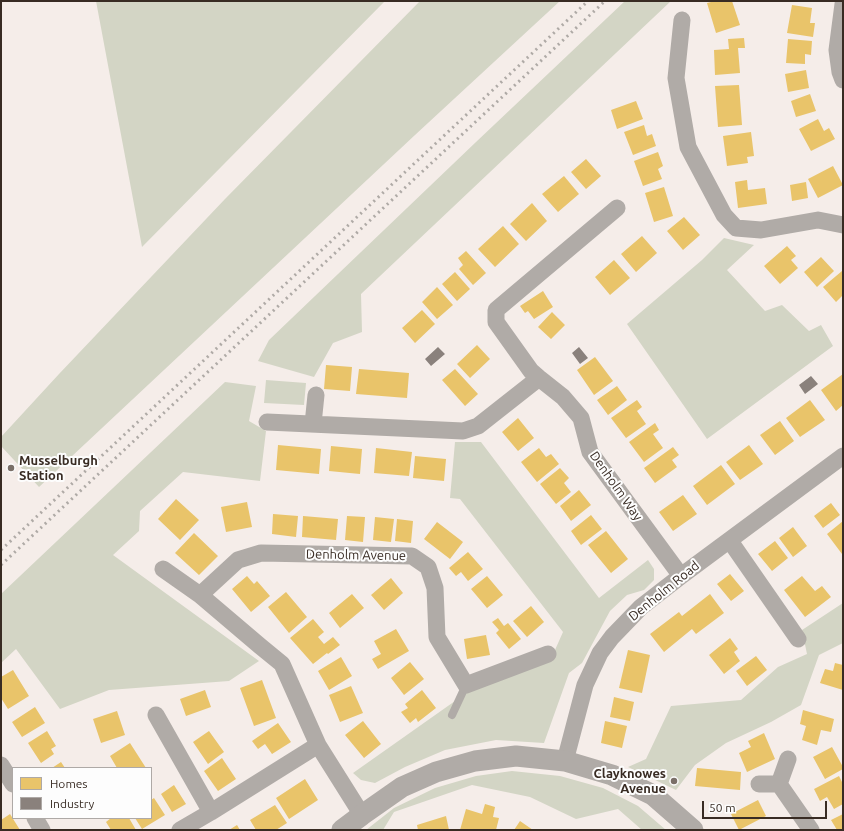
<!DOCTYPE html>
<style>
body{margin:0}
#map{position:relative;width:844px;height:831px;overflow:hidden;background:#f5ede9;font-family:Ubuntu,sans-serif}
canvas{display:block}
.frame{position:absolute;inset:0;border:2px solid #382b23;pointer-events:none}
.legend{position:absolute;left:12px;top:767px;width:140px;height:52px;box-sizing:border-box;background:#fdfdfd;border:1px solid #aea9a6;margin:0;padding:5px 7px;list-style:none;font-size:12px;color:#382b23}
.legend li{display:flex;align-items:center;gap:8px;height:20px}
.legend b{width:20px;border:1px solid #aea9a6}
.scale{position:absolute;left:702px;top:801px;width:125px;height:18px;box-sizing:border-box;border:2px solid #382b23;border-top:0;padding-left:5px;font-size:12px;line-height:14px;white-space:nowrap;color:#382b23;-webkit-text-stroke:3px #fdfdfd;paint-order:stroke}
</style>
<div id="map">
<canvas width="844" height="831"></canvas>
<div class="frame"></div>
<ul class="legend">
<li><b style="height:11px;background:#e9c46a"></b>Homes</li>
<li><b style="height:11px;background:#8a817c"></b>Industry</li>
</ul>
<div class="scale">50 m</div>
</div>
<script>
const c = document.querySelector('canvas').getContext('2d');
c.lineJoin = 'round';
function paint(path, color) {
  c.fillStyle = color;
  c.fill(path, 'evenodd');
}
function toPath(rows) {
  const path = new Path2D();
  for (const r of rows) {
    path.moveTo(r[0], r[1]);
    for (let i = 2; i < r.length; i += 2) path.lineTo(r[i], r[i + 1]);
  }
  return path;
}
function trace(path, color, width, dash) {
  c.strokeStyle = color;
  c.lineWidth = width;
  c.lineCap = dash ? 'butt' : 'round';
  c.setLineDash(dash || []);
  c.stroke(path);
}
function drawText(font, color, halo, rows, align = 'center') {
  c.font = font + ' Ubuntu,sans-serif';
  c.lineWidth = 4;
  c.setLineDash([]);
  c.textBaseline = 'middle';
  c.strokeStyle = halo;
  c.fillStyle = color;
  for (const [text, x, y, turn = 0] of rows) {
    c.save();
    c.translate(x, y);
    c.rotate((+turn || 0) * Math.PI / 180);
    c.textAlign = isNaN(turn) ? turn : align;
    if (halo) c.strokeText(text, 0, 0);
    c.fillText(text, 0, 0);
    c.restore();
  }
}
const green = toPath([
 [96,1,385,1,142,247],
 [420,1,560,1,415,135,39,487,1,446,1,437,59,374,225,199],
 [625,1,671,1,361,294,362,332,333,343,314,377,258,361,269,340,476,142],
 [724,238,754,245,727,270,765,311,782,305,809,331,821,325,833,346,707,439,627,324,702,260],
 [266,380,306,383,304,405,264,403],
 [225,382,256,386,249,421,266,431,260,481,183,472,140,511,139,531,113,555,259,661,229,681,109,690,60,709,16,649,1,663,1,594],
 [455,442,481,442,599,598,648,560,654,569,654,580,644,590,627,595,610,611,582,663,569,673,544,743,496,740,445,750,405,767,375,783,361,780,353,773,472,689,555,650,563,632,460,499,450,498],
 [843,603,843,643,819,655,801,705,771,722,726,743,695,765,676,790,628,767,646,759,671,706,741,700,778,667,807,654,802,630],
 [512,771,560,776,603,788,638,806,666,830,642,830,618,809,576,819,530,797,472,785,394,812,383,830,366,830,394,808,435,788,476,776]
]);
const homes = toPath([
 [715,1,732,1,740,25,716,33,707,3],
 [792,5,812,8,810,23,815,23,813,37,787,33],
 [744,38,745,48,738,48,740,73,715,75,714,50,729,49,728,39],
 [788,39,812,41,811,55,805,54,805,64,786,63],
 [806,70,809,88,788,92,785,74],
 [739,85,742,125,718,127,715,86],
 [810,94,816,111,796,117,791,101],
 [636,101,643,119,617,129,611,110],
 [818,119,824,131,829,128,835,139,811,151,799,129],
 [644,125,647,136,652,134,656,146,633,155,624,132],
 [751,132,754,156,747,157,748,163,727,166,723,136],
 [658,152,663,166,658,169,662,179,643,186,634,161],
 [586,159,601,176,586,189,571,172],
 [833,166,843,185,818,198,808,179],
 [564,176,579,194,558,212,542,194],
 [747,180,748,190,765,188,767,204,738,208,735,182],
 [806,182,808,198,792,201,790,185],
 [664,187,673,216,654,222,645,193],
 [532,203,547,221,526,241,510,224],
 [684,217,700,235,683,250,667,231],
 [503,226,519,244,495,267,478,249],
 [642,236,657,253,636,272,621,254],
 [787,246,796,256,791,260,798,268,780,284,764,266],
 [466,251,486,273,473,285,459,269,463,265,458,258],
 [821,257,834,271,817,287,804,272],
 [614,260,630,278,610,295,595,277],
 [842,271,843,272,843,295,836,302,823,287],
 [455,272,470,289,457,301,442,284],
 [437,287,453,305,437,319,422,302],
 [543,291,553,307,534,319,528,311,525,313,520,306],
 [422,310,435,324,415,343,402,328],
 [552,312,565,325,551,339,538,327],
 [477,345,490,359,470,378,457,364],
 [595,357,613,381,594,395,577,370],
 [326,365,352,367,350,391,324,389],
 [359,369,409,373,407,398,356,394],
 [455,369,478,394,465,406,442,380],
 [843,374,843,405,836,411,821,390],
 [617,386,627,400,608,415,597,400],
 [637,400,642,407,637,411,646,424,626,438,611,418],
 [810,400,825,420,800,437,786,418],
 [518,418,534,438,518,451,502,432],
 [780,421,794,441,775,455,760,435],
 [655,423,659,430,653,434,663,448,644,462,629,442],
 [278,445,321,449,319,474,276,470],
 [749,445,763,464,740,480,726,462],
 [331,446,362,449,360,474,329,471],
 [673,447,679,455,672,460,677,467,655,483,644,468],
 [376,448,412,452,409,476,374,473],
 [539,448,546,457,551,454,559,464,537,482,521,462],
 [415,456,446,459,444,481,413,478],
 [721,465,735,484,707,505,693,486],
 [560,468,569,478,564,483,571,492,556,504,540,484],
 [579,490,591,505,571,521,560,506],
 [683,495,697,514,673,531,659,512],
 [176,499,199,520,180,540,158,519],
 [247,502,252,527,226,532,221,507],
 [831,503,840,515,823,528,814,516],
 [273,514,298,516,296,537,272,534],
 [591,515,602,529,581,545,571,531],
 [303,516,338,519,336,540,302,537],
 [347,516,365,517,363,542,345,540],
 [375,517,394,519,391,542,373,540],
 [397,519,413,521,411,543,395,541],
 [843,521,843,553,842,554,827,534],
 [437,522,463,542,450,559,424,539],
 [793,527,807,546,793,557,779,538],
 [606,531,628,559,611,573,588,545],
 [194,533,218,556,199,575,175,553],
 [775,541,788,558,772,571,758,554],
 [468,552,483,569,468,581,461,572,456,576,449,568],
 [730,574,744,591,731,601,717,584],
 [247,576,254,584,257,581,270,596,251,612,232,589],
 [487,576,503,595,487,608,471,589],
 [802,576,815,591,822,586,831,597,805,617,784,590],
 [391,578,403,593,384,610,371,595],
 [286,592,307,617,289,633,268,607],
 [352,594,364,608,340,628,329,613],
 [710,594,724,613,696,634,692,629,664,652,650,634,679,612,682,616],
 [531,606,544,622,527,637,513,621],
 [498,618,504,626,508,623,521,639,509,649,496,633,499,630,492,622],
 [313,619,324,632,318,637,324,644,333,637,340,645,328,654,327,653,313,664,290,638],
 [396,629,409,651,378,669,372,659,381,654,374,641],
 [486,635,490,655,467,659,464,639],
 [730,638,738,649,734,652,740,661,724,674,709,655],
 [628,650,650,655,642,693,619,688],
 [756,656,767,670,747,686,736,671],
 [341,657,352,676,329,690,318,671],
 [410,662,424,679,404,695,391,678],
 [835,663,843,665,843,690,820,683,825,669,833,671],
 [13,670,29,696,8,709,1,698,1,677],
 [262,680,276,718,254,726,240,688],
 [351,686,363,713,340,722,329,695],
 [205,690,211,707,186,716,180,699],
 [422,690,436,708,418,722,416,718,410,723,401,712,408,708,405,704],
 [614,697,634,702,630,721,610,717],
 [35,707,45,723,22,737,12,722],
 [803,710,834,719,831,732,821,730,817,745,802,740,806,726,800,724],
 [117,711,125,735,101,743,93,719],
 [363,721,381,744,364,758,345,735],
 [605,721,627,726,622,748,601,743],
 [278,723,291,742,272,754,265,744,258,749,252,741],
 [47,731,56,746,51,749,54,754,41,763,28,743],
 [209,731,224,752,208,764,193,742],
 [764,733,775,759,747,772,739,753,751,747,748,741],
 [130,743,146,768,117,768,110,756],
 [832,747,843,767,843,769,825,779,813,757],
 [222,758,236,779,218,791,204,771],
 [61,762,65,768,52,768],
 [697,768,741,772,740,790,695,786],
 [839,776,843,784,843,804,834,809,827,797,820,801,814,789],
 [305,779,318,800,289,819,276,798],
 [174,785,186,804,172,812,161,794],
 [154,798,165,815,142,829,135,818,151,818,151,800],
 [758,800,766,816,739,830,731,814],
 [485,804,495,807,493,817,499,818,496,830,460,830,466,809,482,814],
 [275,805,287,823,276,830,256,830,250,820],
 [10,814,20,830,1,830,1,820],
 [843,814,843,830,837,830,831,820],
 [446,816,449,830,418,830,417,825],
 [111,818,129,818,136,830,111,830,106,822],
 [520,821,533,830,514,830],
 [237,825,240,830,229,830]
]);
const industry = toPath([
 [438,347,445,354,431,366,425,359],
 [579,347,588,358,580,364,572,353],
 [811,376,818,384,805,394,799,385]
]);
const service = toPath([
 [452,715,466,685]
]);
const minor = toPath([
 [843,4,837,50,840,72,843,80],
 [682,20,676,78,688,147,724,215,736,228,761,230,818,220,843,225],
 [617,208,496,310,496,322,531,371,539,378,563,397,581,418,590,452,681,576],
 [267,422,463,431,478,426,539,378],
 [313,424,316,395],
 [730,541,798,639],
 [163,569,200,595,260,646,282,664,318,745,362,815],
 [200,595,238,560,261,553,412,556,428,567,435,588,437,637,466,685,548,654],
 [156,715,211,812],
 [565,761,585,685,600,653,612,637,641,607,681,576,843,456],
 [1,765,13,784],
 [759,784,779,784,788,759],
 [779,784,811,830],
 [35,818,42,830],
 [180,830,211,812,318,745]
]);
const tertiary = toPath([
 [342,830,362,815,402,787,436,772,475,761,516,756,565,761,612,775,653,795,693,830]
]);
const rail = toPath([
 [1,550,588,1],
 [1,565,605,1]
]);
const markers = [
 [11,468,4,"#7a6f68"],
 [674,781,4,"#7a6f68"]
];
const poiNames = [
 ["Musselburgh",19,461],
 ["Station",19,476],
 ["Clayknowes",666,774,"right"],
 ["Avenue",666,789,"right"]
];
const streetNames = [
 ["Denholm Way",616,486,55],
 ["Denholm Avenue",356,555,1],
 ["Denholm Road",664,591,-39]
];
paint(green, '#d3d5c5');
paint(homes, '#e9c46a');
paint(industry, '#8a817c');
trace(service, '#b0aba7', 8);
trace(minor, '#b0aba7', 17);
trace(tertiary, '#b0aba7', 21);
trace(rail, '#afaaa6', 3, [2, 4]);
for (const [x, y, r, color] of markers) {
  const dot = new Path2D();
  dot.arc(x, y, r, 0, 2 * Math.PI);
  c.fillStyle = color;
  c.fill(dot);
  trace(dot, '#fdfdfd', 1.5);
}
drawText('bold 13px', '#382b23', '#fdfdfd', poiNames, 'left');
drawText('13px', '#382b23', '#fdfdfd', streetNames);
</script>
